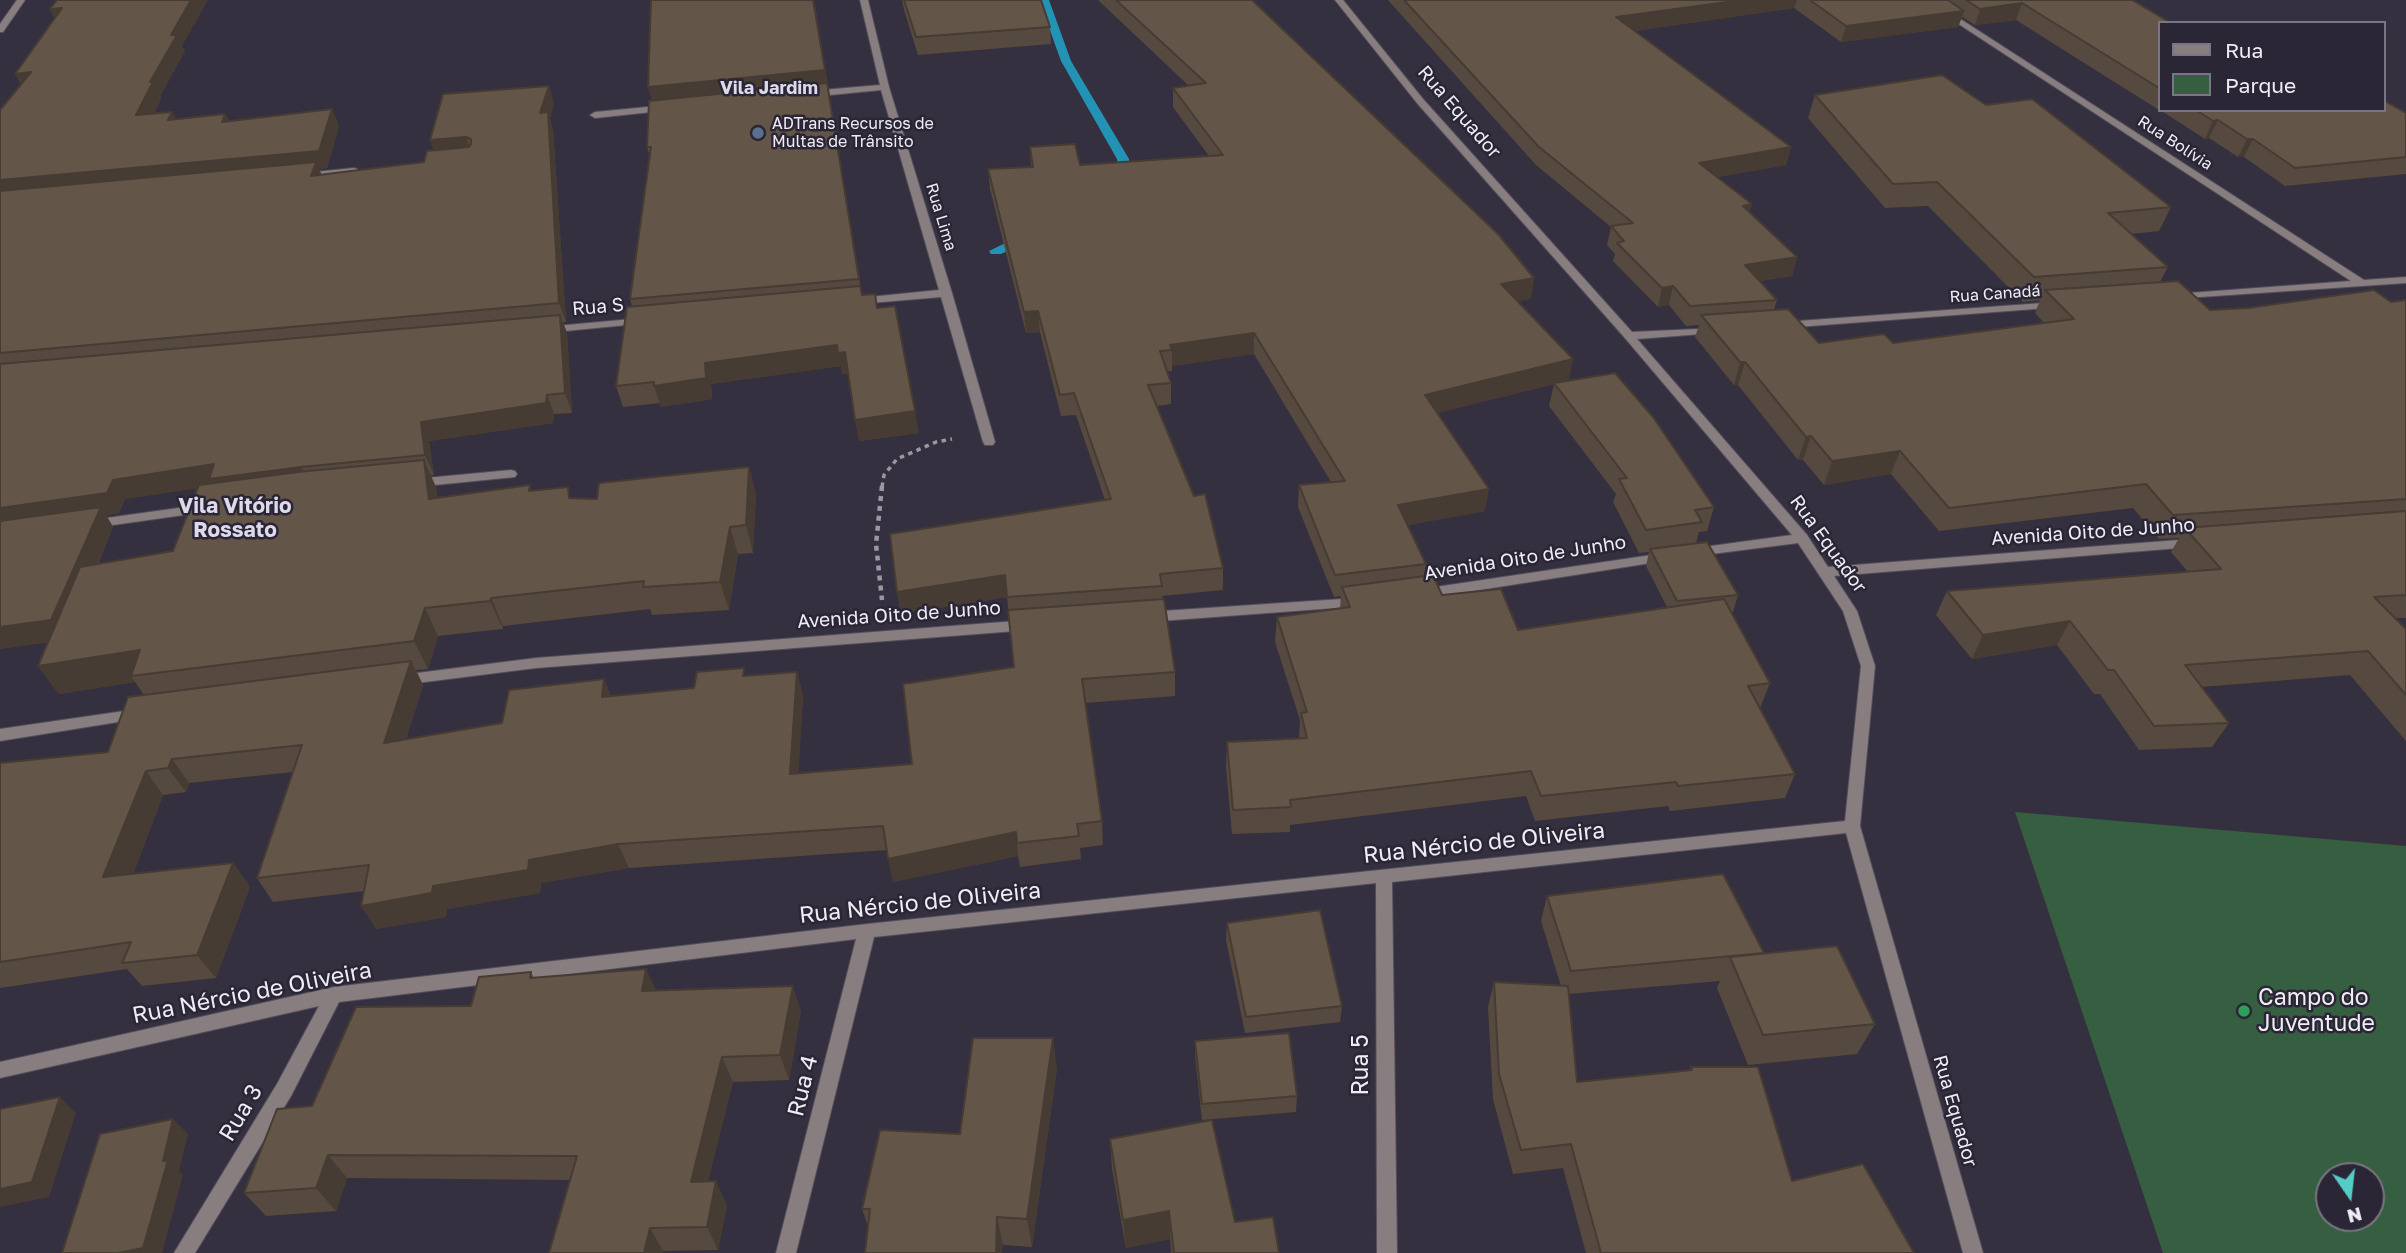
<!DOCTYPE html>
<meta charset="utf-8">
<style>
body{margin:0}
#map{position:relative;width:2406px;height:1253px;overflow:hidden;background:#35303f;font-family:"Golos Text",sans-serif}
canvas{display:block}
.legend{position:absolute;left:2158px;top:21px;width:228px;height:91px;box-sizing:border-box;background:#2b2635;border:2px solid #797582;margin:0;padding:9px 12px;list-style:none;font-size:21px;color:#efecf5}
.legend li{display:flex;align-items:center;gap:14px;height:35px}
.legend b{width:35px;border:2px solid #797582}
.north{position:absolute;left:2315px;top:1162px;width:70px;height:70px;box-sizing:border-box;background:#2b2635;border:2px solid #797582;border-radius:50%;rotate:166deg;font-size:19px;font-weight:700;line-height:28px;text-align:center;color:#efecf5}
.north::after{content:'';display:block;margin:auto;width:24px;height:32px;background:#54cdc7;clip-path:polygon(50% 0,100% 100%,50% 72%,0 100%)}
</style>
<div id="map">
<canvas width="2406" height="1253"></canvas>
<ul class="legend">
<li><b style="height:9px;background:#887e7f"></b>Rua</li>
<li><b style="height:19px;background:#365e40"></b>Parque</li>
</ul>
<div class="north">N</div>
</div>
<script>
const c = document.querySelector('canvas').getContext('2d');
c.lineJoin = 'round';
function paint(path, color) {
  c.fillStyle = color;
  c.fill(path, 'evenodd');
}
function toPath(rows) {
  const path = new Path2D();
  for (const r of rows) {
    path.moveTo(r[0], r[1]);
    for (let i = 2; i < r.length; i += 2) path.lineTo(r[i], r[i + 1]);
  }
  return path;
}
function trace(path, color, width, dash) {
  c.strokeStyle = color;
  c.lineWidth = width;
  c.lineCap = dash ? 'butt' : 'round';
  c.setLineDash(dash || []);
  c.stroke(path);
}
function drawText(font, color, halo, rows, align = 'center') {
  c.font = font + ' "Golos Text",sans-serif';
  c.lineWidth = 5;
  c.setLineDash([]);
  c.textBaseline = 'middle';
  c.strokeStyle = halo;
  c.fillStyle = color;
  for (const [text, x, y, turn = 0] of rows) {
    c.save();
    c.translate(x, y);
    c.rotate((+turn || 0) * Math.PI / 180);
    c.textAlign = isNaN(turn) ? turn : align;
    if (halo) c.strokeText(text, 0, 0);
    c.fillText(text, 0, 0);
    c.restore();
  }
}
const green = toPath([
 [2015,812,2406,846,2406,1253,2163,1253],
 [2329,1176,2371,1176,2371,1218,2329,1218]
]);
const stream = toPath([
 [1039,0,1049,0,1071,61,1129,159,1130,187,1120,184,1117,159,1061,61,1039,0],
 [1026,233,1032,237,1031,240,1001,254,991,254,989,251,1026,233]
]);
const pathFar1 = toPath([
 [882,487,884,475,897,459,936,442,952,439]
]);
const path = toPath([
 [882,486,876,544,882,600]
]);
const minor = toPath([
 [17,0,25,0,3,32,0,32,0,24,17,0],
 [860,0,868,0,889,87,952,293,995,442,993,445,985,445,983,442,941,297,859,304,854,301,859,298,939,290,881,90,810,97,806,94,810,91,880,85,860,0],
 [1335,0,1343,0,1423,99,1632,332,1719,328,1721,330,1715,333,1637,339,1807,535,1828,567,2192,539,2199,543,2192,547,1834,576,1857,611,1875,666,1860,826,1983,1253,1963,1253,1846,833,1392,882,1397,1253,1377,1253,1376,883,874,937,796,1253,776,1253,856,939,339,1002,291,1096,195,1253,174,1253,277,1084,319,1006,0,1078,0,1062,334,987,867,924,1845,821,1861,666,1843,611,1798,543,1696,556,1691,555,1689,552,1696,548,1792,535,1625,338,1417,103,1335,0],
 [1922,0,1931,0,2364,280,2406,277,2406,283,2171,299,2171,295,2175,294,2351,281,1922,0],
 [668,105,671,106,671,110,595,118,590,115,595,112,668,105],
 [354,168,357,169,357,173,305,179,300,176,305,173,354,168],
 [2057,302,2062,305,2061,307,1784,328,1778,325,1784,322,2057,302],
 [643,318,649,321,647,323,545,333,539,330,545,327,643,318],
 [511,470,515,471,517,474,515,477,415,487,409,483,415,479,511,470],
 [207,504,213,508,212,511,92,528,85,524,92,520,207,504],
 [1665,553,1670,554,1672,557,1670,560,1422,599,1415,594,1422,589,1665,553],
 [1357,598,1364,603,1362,606,1147,622,1140,617,1147,612,1357,598],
 [1029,620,1036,625,1029,630,536,668,401,685,396,684,394,680,396,676,401,675,536,658,1029,620],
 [138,709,143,710,145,714,143,718,0,741,0,729,138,709]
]);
const wall = toPath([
 [814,0,862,295,877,308,919,433,859,441,848,373,842,374,841,366,711,384,712,399,661,407,660,403,623,407,616,386,632,306,630,299,650,157,647,147,652,100,648,87],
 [902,0,1041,0,1050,27,1051,44,918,55,904,10],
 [1098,0,1252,0,1531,299,1518,301,1569,380,1714,507,1707,531,1699,532,1696,543,1738,595,1733,612,1731,612,1770,683,1760,708,1795,774,1785,798,1670,811,1668,806,1535,821,1526,796,1290,825,1290,832,1232,834,1226,767,1227,742,1299,738,1300,720,1275,642,1277,617,1340,608,1341,596,1334,597,1298,507,1299,485,1331,482,1254,354,1172,366,1172,371,1167,371,1171,383,1171,404,1157,406,1223,568,1223,590,1162,596,1175,672,1175,696,1085,703,1102,821,1103,845,1080,848,1081,859,1020,867,1018,856,893,882,887,850,629,868,541,883,540,893,447,909,446,917,376,929,364,891,273,902,257,878,293,772,189,783,186,792,163,795,133,874,233,863,250,887,216,978,142,986,127,969,0,988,0,763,108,752,144,695,135,682,59,694,38,666,48,642,0,649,0,110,21,84,55,18,50,9,182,46,185,51,160,96,161,99,154,113,172,112,176,119,225,114,229,121,339,126,327,168,319,169,322,175,424,162,434,150,430,140,554,103,550,118,553,130,566,322,563,322,567,333,572,413,554,414,553,423,429,441,434,475,430,475,436,487,437,498,532,491,572,499,597,499,749,467,756,495,753,553,738,554,729,610,652,615,650,609,503,626,503,629,438,636,428,669,416,670,423,685,406,739,502,723,604,679,611,696,694,688,746,676,797,672,803,696,798,774,912,764,1014,667,1007,597,901,614,897,592,1105,500,1076,415,1061,416,1040,332,1026,333,990,189,988,169,1031,167,1030,147,1080,165,1209,156,1173,107,1173,88,1189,86],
 [1554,384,1549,406,1616,494,1613,502,1639,553,1649,552,1646,566,1667,607,1518,630,1442,595,1424,576,1426,564,1408,525,1485,511,1437,413],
 [197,488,173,551,98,564,113,527,106,515,119,513,125,499],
 [1388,0,2132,0,2159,23,2159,110,2016,20,1975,25,1962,17,1958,27,1841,42,1794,8,1634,31,1791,147,1786,165,1717,177,1749,212,1797,257,1792,276,1759,281,1777,300,1774,310,1819,343,1893,343,2044,323,2035,313,2040,300,2023,302,1928,206,1885,208,1808,118,1815,95,1986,105,2171,207,2159,231,2131,234,2168,267,2160,282,2210,310,2391,302,2406,300,2406,618,2395,618,2406,629,2406,741,2350,675,2201,687,2229,723,2212,747,2139,750,2100,694,2094,694,2057,645,1972,659,1936,615,1947,591,2188,572,2171,552,2179,538,2159,539,2133,508,1939,531,1891,474,1824,485,1803,460,1798,460,1738,385,1734,385,1695,337,1699,325,1686,326,1669,305,1658,307,1613,261,1615,254,1607,245,1611,227,1536,165],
 [2160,110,2383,110,2406,113,2406,174,2285,186,2244,157,2238,157,2209,138,2205,139],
 [1547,896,1764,953,1875,1024,1857,1054,1748,1065,1717,988,1720,981,1568,994,1577,1082,1690,1070,1691,1067,1792,1181,1914,1253,1586,1253,1563,1168,1513,1174,1493,1099,1488,1007,1494,982,1561,986,1541,921],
 [1227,923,1342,1006,1340,1022,1245,1033,1226,940],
 [531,972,534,978,656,991,801,1011,789,1080,733,1082,708,1181,727,1205,718,1250,663,1251,662,1253,549,1253,570,1180,347,1178,336,1211,266,1216,244,1193,312,1106,471,1006],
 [1195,1041,1297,1096,1296,1112,1202,1120,1195,1057],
 [1057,1068,1032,1247,1003,1245,868,1226,862,1209,960,1134],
 [1110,1139,1235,1222,1279,1253,1171,1253,1170,1239,1126,1248,1112,1169]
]);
const shadedWall = toPath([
 [191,0,208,0,182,46,185,51,160,96,161,99,145,133,136,115,171,35],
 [814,0,862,294,828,87,653,104,648,87],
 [1742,0,1797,0,1794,8,1613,34,1616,17],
 [2022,3,2016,20,1975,25,1980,9],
 [62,8,58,26,50,9],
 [1964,11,1958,27,1841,42,1846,26],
 [31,72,24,91,15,74],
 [549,86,554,103,550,118,553,130,566,322,559,303,540,113],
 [332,109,339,126,327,168,319,169,323,179,0,199,0,180],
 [172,112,180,129,168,120],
 [225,114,233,131,222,122],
 [2218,120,2209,138,2205,139,2213,121],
 [466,137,472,154,437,158,430,140],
 [2247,139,2253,139,2244,157,2238,157],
 [1791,147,1786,165,1694,181,1699,163],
 [1752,204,1747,222,1743,206],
 [1797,257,1792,276,1739,284,1745,265],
 [1534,278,1531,299,1498,304,1501,284],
 [1673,286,1669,305,1658,307,1662,288],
 [1038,311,1040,332,1026,333,1024,312],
 [560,315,567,333,572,413,565,393],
 [1254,333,1254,354,1172,366,1172,350,1170,345],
 [837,345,845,352,849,373,842,374,841,366,711,384,712,399,661,407,654,386,705,363],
 [1573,359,1569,380,1422,417,1425,395],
 [1740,362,1745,362,1738,385,1734,385],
 [547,395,554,414,553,423,429,441,434,475,425,455,421,422],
 [915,411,919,433,859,441,855,420],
 [1811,436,1803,460,1798,460,1806,437],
 [1900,451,1891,474,1824,485,1832,461],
 [424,460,436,487,441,526,429,499],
 [214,464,301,467,312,486,212,486,125,499,119,513,106,515,113,527,65,640,0,649,0,508,113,480],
 [749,467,756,495,753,553,746,525],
 [1489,489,1485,511,1396,527,1398,505],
 [730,527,738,554,729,610,720,582],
 [1005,575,1008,597,901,614,897,592],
 [491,598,503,626,503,629,490,601],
 [425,608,438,636,428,669,414,641],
 [2070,621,2057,645,1972,659,1983,635],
 [140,650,131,676,135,682,59,694,38,666],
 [411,661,423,685,398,767,384,743],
 [797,672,803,696,797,798,790,774],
 [604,679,614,703,602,697],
 [172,759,189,783,186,792,168,768],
 [146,771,163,795,123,900,103,877],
 [1016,832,1018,856,893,882,888,859],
 [618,844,629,868,541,883,540,893,447,909,446,917,376,929,361,906,529,860],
 [233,863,250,887,216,978,197,955],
 [646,969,658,994,642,991],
 [793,986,801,1011,789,1080,780,1055],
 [1053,1038,1057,1068,1032,1247,1027,1219],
 [722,1057,733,1082,702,1205,691,1182],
 [60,1097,76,1113,49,1197,0,1207,0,1189],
 [173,1119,188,1134,179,1171,183,1175,162,1253,118,1253,163,1161],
 [328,1155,347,1178,336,1211,316,1188],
 [716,1181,727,1205,718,1250,707,1227],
 [1169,1211,1170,1239,1126,1248,1123,1220],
 [997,1217,1003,1245,1002,1253,996,1253],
 [650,1228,663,1251,662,1253,644,1253]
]);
const building = toPath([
 [57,0,191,0,171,35,177,35,150,82,153,82,136,115,172,112,168,120,225,114,222,122,332,109,319,151,0,180,0,110,31,72,15,74,62,8,50,9,57,0],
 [651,0,813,0,825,70,648,87,651,0],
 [904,0,1041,0,1050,27,916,37,904,0],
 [1116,0,1252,0,1498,234,1534,278,1501,284,1573,359,1425,395,1489,489,1398,505,1426,564,1335,575,1299,485,1345,481,1254,333,1170,345,1172,350,1160,351,1171,383,1148,385,1194,496,1205,494,1223,568,1160,574,1162,586,1007,597,1005,575,897,592,890,534,1111,499,1074,393,1060,395,1038,311,1024,312,988,169,1033,167,1030,147,1075,144,1080,165,1223,155,1173,88,1206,83,1116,0],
 [1404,0,1742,0,1616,17,1791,147,1699,163,1752,204,1743,206,1797,257,1745,265,1777,300,1690,306,1673,286,1662,288,1617,243,1624,241,1611,226,1633,223,1539,147,1404,0],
 [1810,0,1948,0,1964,11,1846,26,1810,0],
 [1966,0,2132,0,2171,23,2159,23,2159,88,2022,3,1980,9,1966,0],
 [1942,75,1986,105,2032,99,2171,207,2108,213,2168,267,2034,277,1937,182,1893,184,1815,95,1942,75],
 [827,83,859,279,630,299,651,147,647,147,649,101,827,83],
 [549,86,540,113,548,112,559,303,0,353,0,191,316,162,311,176,424,162,427,151,469,147,471,144,471,139,466,137,430,140,443,94,549,86],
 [2383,100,2406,113,2406,157,2295,168,2253,139,2247,139,2218,120,2213,121,2196,110,2383,110,2383,100],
 [2178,281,2210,310,2248,308,2374,290,2391,302,2406,300,2406,499,2173,515,2146,484,1949,508,1900,451,1832,461,1811,436,1806,437,1745,362,1740,362,1701,315,1788,309,1819,343,1884,334,1893,343,2074,319,2045,290,2178,281],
 [860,286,862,295,875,294,877,308,895,306,915,411,855,420,845,352,838,353,837,345,705,363,706,378,654,386,654,382,616,386,627,307,860,286],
 [560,315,565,393,547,395,546,403,421,422,425,455,301,467,209,479,214,464,113,480,107,493,0,508,0,364,560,315],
 [1615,373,1653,417,1714,507,1695,510,1702,522,1646,530,1619,479,1627,478,1554,383,1615,373],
 [424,460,429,499,530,485,529,491,568,487,569,498,597,499,599,483,749,467,746,525,730,527,720,582,643,587,644,581,491,598,490,601,425,608,414,641,131,676,140,650,38,666,80,567,173,551,199,485,298,472,424,460],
 [101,507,51,620,0,627,0,521,101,507],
 [2406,511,2406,595,2374,597,2406,629,2406,695,2368,651,2185,665,2229,723,2154,726,2114,670,2108,670,2070,621,1983,635,1947,591,2221,569,2185,528,2406,511],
 [1707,542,1738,595,1677,601,1650,549,1707,542],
 [1433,575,1442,595,1501,589,1518,630,1724,599,1770,683,1748,686,1795,774,1678,786,1676,782,1541,796,1531,771,1290,800,1291,807,1233,810,1227,742,1307,738,1301,713,1307,712,1277,617,1350,607,1342,587,1433,575],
 [1164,599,1175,672,1082,679,1102,821,1077,824,1079,836,1017,843,1016,832,888,859,883,826,618,844,529,860,528,870,433,886,432,893,361,906,369,865,257,878,302,745,172,759,168,768,146,771,103,877,233,863,197,955,122,963,131,942,0,962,0,763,108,752,128,697,411,661,384,743,502,723,509,690,604,679,602,697,694,688,697,672,744,668,743,676,797,672,790,774,912,764,903,684,1014,667,1008,610,1164,599],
 [1723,874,1764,953,1571,971,1547,896,1723,874],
 [1320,910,1342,1006,1246,1017,1227,923,1320,910],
 [1837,946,1875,1024,1763,1035,1730,957,1837,946],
 [646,969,642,991,793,986,780,1055,722,1057,691,1182,716,1181,707,1227,650,1228,644,1253,549,1253,577,1156,328,1155,316,1188,244,1193,277,1109,312,1106,356,1007,471,1006,479,977,531,972,530,978,646,969],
 [1494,982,1568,986,1577,1082,1692,1070,1691,1067,1758,1067,1792,1181,1863,1164,1914,1253,1601,1253,1571,1144,1521,1150,1499,1074,1494,982],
 [1289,1033,1297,1096,1202,1104,1195,1041,1289,1033],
 [973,1038,1053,1038,1027,1219,997,1217,996,1253,865,1253,870,1209,862,1209,880,1130,960,1134,973,1038],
 [60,1097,32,1182,0,1189,0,1109,60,1097],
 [173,1119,163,1161,168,1160,143,1248,118,1253,62,1253,100,1134,173,1119],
 [1212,1120,1235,1222,1273,1217,1279,1253,1174,1253,1169,1211,1123,1220,1110,1139,1212,1120]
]);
const markers = [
 [758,133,7,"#5c6f8a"],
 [2244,1011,7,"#2e9e5b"]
];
const farPoinames = [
 ["ADTrans Recursos de",772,124],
 ["Multas de Trânsito",772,142]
];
const farStreetnames = [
 ["Rua Bolívia",2175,143,33],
 ["Rua Lima",941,217,73],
 ["Rua Canadá",1995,294,-4]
];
const farNeighbourhoodnames = [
 ["Vila Jardim",769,88]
];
const streetNames = [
 ["Rua Equador",1459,112,49],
 ["Rua S",598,307,-5],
 ["Avenida Oito de Junho",2093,532,-4],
 ["Rua Equador",1828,544,54],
 ["Avenida Oito de Junho",1525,558,-9],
 ["Avenida Oito de Junho",899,615,-4],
 ["Rua Equador",1955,1111,74]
];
const neighbourhoodNames = [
 ["Vila Vitório",235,506],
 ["Rossato",235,530]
];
const nearStreetnames = [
 ["Rua Nércio de Oliveira",1484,843,-6],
 ["Rua Nércio de Oliveira",920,903,-6],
 ["Rua Nércio de Oliveira",252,993,-11],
 ["Rua 5",1361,1065,-90],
 ["Rua 4",803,1086,-76],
 ["Rua 3",241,1113,-59]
];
const nearPoinames = [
 ["Campo do",2258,998],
 ["Juventude",2258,1024]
];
paint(green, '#365e40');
paint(stream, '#2293b4');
trace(minor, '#534e5c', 2);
trace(pathFar1, '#9b97a3', 3.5, [4.5, 4.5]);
trace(path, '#9b97a3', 4.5, [5, 5]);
paint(minor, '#887e7f');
paint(wall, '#56493f');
paint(shadedWall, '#463c33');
paint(building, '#645549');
trace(building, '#463c33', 2);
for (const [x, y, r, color] of markers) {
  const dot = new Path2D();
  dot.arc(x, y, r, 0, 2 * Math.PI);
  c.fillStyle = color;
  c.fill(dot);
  trace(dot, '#2b2635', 2.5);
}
drawText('16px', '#efecf5', '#2b2635', farPoinames, 'left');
drawText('16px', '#efecf5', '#2b2635', farStreetnames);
drawText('bold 18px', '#dfd9ec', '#2b2635', farNeighbourhoodnames);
drawText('19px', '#efecf5', '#2b2635', streetNames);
drawText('bold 21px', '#dfd9ec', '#2b2635', neighbourhoodNames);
drawText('23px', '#efecf5', '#2b2635', nearStreetnames);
drawText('23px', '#efecf5', '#2b2635', nearPoinames, 'left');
</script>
